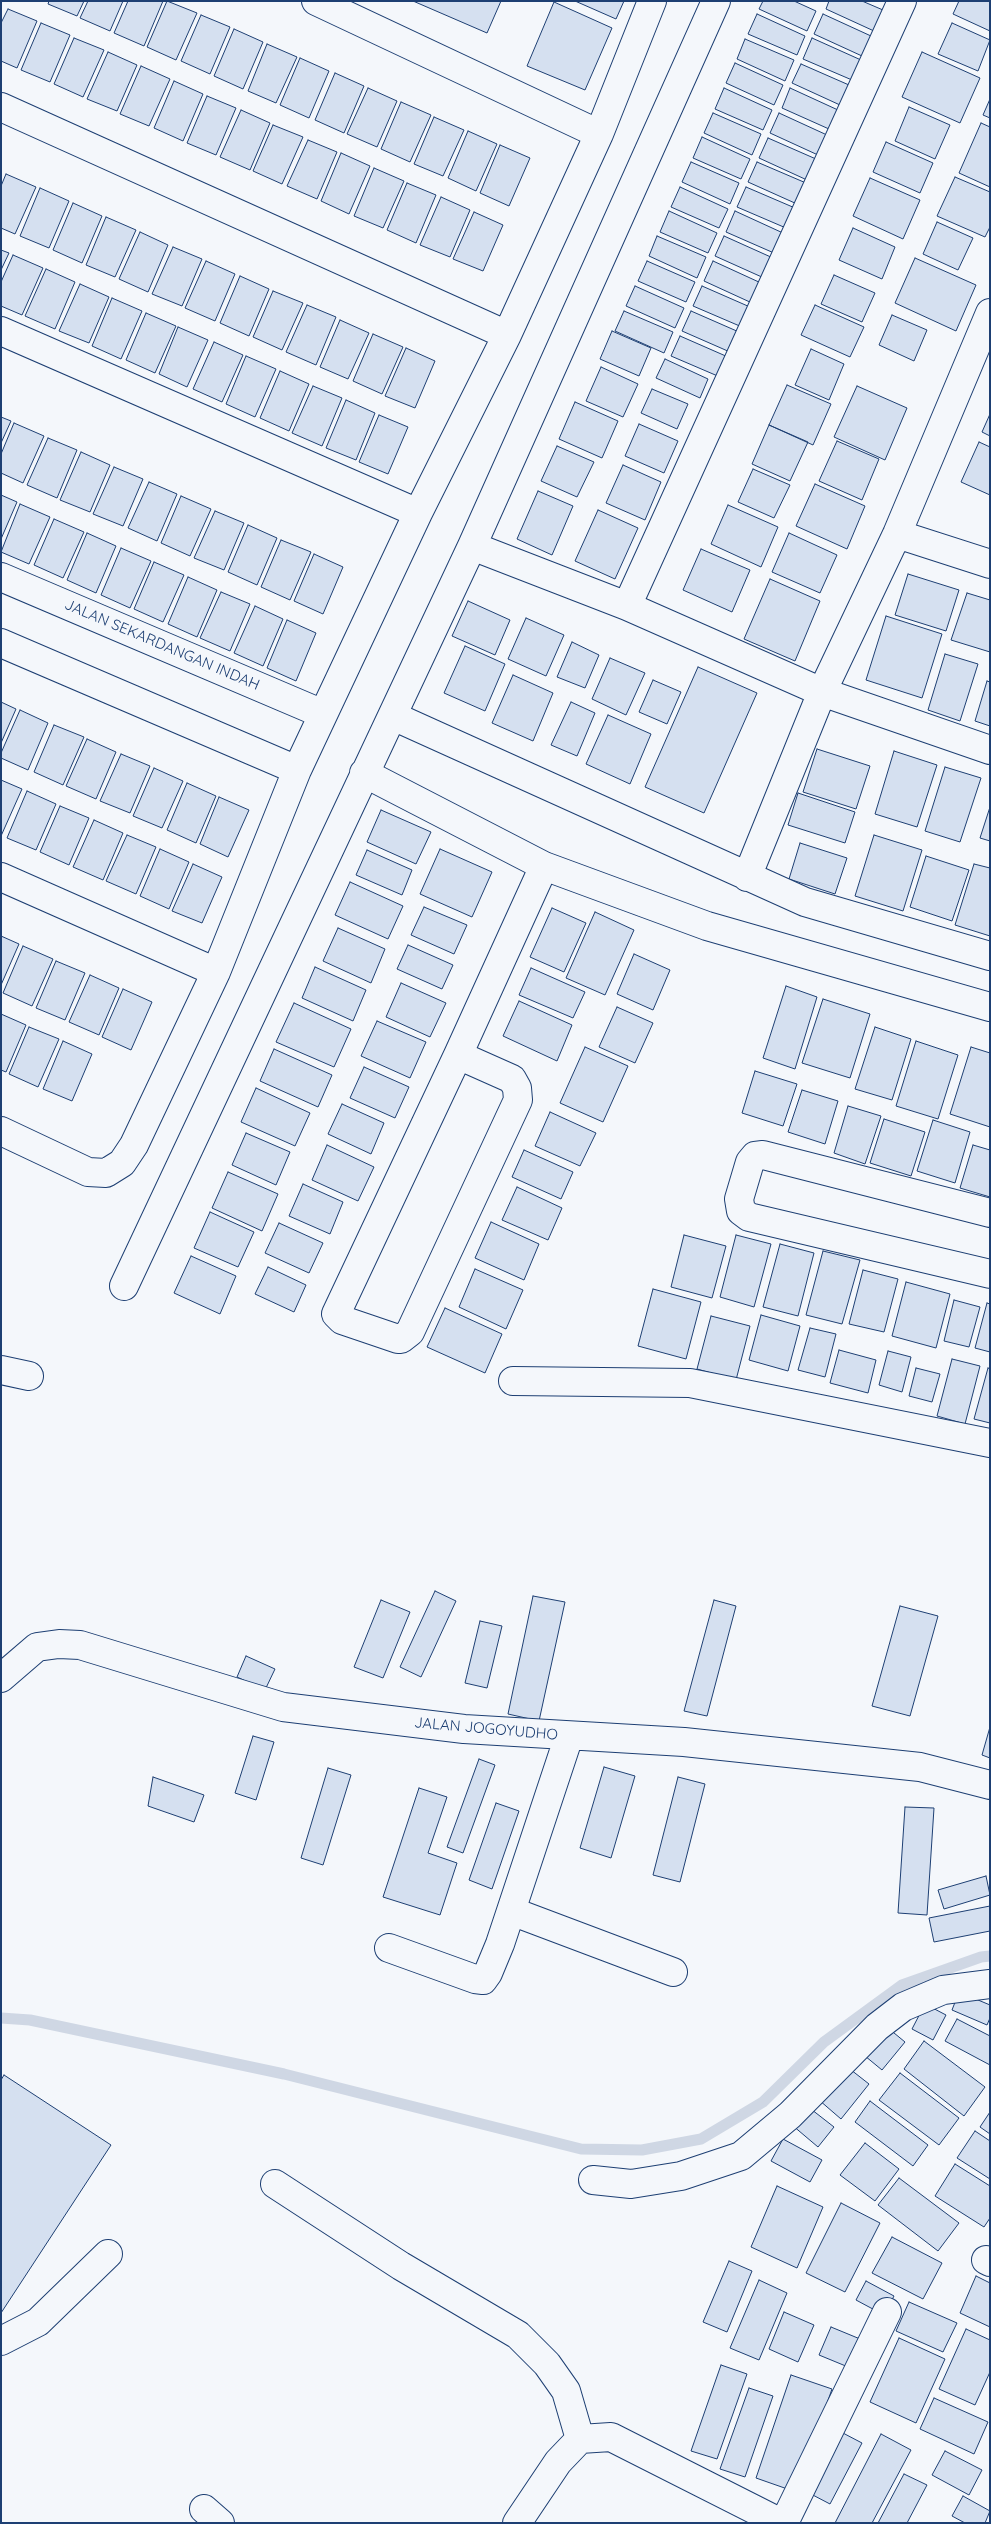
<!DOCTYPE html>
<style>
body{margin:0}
#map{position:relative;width:991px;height:2524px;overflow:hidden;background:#f4f7fb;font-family:Quicksand,sans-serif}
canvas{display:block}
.frame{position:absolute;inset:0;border:2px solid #1d3f73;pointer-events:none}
</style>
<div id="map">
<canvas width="991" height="2524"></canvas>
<div class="frame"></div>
</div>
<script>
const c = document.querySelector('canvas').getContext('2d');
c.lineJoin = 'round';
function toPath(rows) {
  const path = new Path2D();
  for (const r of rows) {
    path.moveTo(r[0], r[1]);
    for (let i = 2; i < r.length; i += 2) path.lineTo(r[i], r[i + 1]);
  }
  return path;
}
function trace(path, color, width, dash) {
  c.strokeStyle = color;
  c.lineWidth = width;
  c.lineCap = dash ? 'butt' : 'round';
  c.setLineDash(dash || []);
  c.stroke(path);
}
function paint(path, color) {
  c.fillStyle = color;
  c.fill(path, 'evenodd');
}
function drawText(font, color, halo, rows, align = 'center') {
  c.font = font + ' Quicksand,sans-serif';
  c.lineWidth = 4;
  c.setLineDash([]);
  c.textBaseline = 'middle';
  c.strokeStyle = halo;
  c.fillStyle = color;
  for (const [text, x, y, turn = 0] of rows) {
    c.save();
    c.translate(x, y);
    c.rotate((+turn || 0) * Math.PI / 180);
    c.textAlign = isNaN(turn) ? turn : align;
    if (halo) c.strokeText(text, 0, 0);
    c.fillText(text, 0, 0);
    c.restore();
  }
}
const stream = toPath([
 [1,2018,30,2020,284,2074,581,2149,642,2150,701,2139,763,2102,824,2042,902,1985,981,1957,990,1956]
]);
const building = toPath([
 [49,1,84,1,77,16,48,4,49,1],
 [88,1,123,1,110,31,80,18,88,1],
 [128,1,163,1,144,46,114,33,128,1],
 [167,1,197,13,176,60,147,47,167,1],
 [413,1,501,1,487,33,413,1],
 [575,1,624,1,616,19,575,1],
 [763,1,794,1,816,11,807,31,759,9,763,1],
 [829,1,862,1,883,10,874,31,826,9,829,1],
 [959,1,990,1,990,31,953,14,959,1],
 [554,2,612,28,585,90,527,66,554,2],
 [8,9,37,21,17,68,1,61,1,23,8,9],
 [757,14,805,36,797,55,748,34,757,14],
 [823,14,871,36,862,56,814,34,823,14],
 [201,15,230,27,210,74,181,61,201,15],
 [41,23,70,35,50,82,21,70,41,23],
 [952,23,990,40,978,71,938,54,952,23],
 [234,29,263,42,243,89,214,76,234,29],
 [74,38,104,50,83,97,54,84,74,38],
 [812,38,861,60,852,80,803,59,812,38],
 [745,39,794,60,785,81,737,59,745,39],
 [267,44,297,57,276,103,248,91,267,44],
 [108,52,137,65,117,111,87,99,108,52],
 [922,52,980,78,960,123,902,97,922,52],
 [300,58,329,71,309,118,280,105,300,58],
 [735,63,783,85,774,105,726,83,735,63],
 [801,64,849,85,840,105,792,83,801,64],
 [141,66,170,79,149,126,120,114,141,66],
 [335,73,364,86,344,133,315,120,335,73],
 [174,81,203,94,183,141,154,128,174,81],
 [368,88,397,101,377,147,347,134,368,88],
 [724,88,772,110,763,130,715,109,724,88],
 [790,88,838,110,829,129,782,108,790,88],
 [207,96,236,108,216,155,187,143,207,96],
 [990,99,990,118,983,115,990,99],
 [401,102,431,115,410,162,381,149,401,102],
 [909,107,950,125,935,159,895,141,909,107],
 [241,110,270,123,250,170,220,157,241,110],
 [713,113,761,134,752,155,704,133,713,113],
 [779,113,827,135,818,155,770,133,779,113],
 [434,117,464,130,443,176,414,164,434,117],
 [981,123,990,127,990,187,959,173,981,123],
 [273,125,303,137,282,184,253,171,273,125],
 [468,131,497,144,476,191,448,178,468,131],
 [702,137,750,159,741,179,693,158,702,137],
 [768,138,816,159,807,180,759,158,768,138],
 [308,140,337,152,317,199,287,186,308,140],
 [886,142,933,163,920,193,873,172,886,142],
 [500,145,530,158,509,206,480,193,500,145],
 [341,153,370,166,349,214,321,201,341,153],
 [691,162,739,183,730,204,682,182,691,162],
 [757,162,806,183,797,204,748,182,757,162],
 [374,168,404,181,383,228,354,216,374,168],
 [6,174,36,187,15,234,1,228,1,186,6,174],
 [955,177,990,192,990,227,985,237,937,216,955,177],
 [870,178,920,200,903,239,853,216,870,178],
 [407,183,436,195,416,243,387,230,407,183],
 [680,187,728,209,719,228,671,207,680,187],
 [746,187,795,208,786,228,737,207,746,187],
 [40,188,69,201,49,248,20,236,40,188],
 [441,197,470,210,450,257,420,245,441,197],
 [73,203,102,216,82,263,53,250,73,203],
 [669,211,717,233,708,253,660,232,669,211],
 [735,211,783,233,774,253,726,232,735,211],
 [474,212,503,225,483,271,453,259,474,212],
 [106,217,136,230,115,277,86,265,106,217],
 [937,222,973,238,958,270,923,254,937,222],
 [853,228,895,247,882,279,839,260,853,228],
 [140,232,168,245,148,292,119,279,140,232],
 [657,236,706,257,697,278,649,256,657,236],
 [724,236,773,258,764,278,715,256,724,236],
 [173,247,202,259,182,306,152,294,173,247],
 [1,250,9,253,1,270,1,250],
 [13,255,43,268,22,315,1,306,1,282,13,255],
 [915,258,976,285,956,331,895,303,915,258],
 [206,261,235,274,215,321,185,308,206,261],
 [647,261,695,282,686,302,638,281,647,261],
 [713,261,761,283,752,303,704,281,713,261],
 [46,269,75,282,55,329,25,316,46,269],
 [834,275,875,293,862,322,821,304,834,275],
 [240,276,269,289,249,336,220,323,240,276],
 [80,284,109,297,89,343,59,331,80,284],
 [635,286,684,308,675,328,626,306,635,286],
 [702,286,750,307,742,327,693,306,702,286],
 [273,291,303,303,282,350,253,337,273,291],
 [112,298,142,311,121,359,92,346,112,298],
 [307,305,336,317,316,365,286,352,307,305],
 [815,305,864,327,850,357,801,335,815,305],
 [624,311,673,332,664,353,615,331,624,311],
 [691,311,739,332,730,352,682,331,691,311],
 [146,313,176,326,155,373,126,360,146,313],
 [892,315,927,330,914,361,879,345,892,315],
 [340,320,369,333,348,379,320,367,340,320],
 [178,327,208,340,187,387,159,374,178,327],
 [612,331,651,348,639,376,600,359,612,331],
 [373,334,403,347,382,394,353,381,373,334],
 [680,336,728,357,720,377,671,356,680,336],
 [214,342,243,355,222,402,193,389,214,342],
 [406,348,435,361,415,408,385,396,406,348],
 [811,349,844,364,829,400,795,385,811,349],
 [246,356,276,369,255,417,226,404,246,356],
 [665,359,708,379,700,398,656,378,665,359],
 [601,367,638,384,623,417,586,401,601,367],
 [280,371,309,384,289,431,260,418,280,371],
 [787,385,831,404,813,445,769,425,787,385],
 [313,386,342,398,322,446,292,433,313,386],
 [857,386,907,408,885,460,834,437,857,386],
 [652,389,688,404,677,429,641,413,652,389],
 [346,400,375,413,356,460,326,448,346,400],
 [575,402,618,421,602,458,559,439,575,402],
 [990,414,990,436,982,432,990,414],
 [379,415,408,427,388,474,359,462,379,415],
 [1,417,11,421,1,443,1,417],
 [14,423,44,436,23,483,1,473,1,454,14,423],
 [639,424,678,441,664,473,625,456,639,424],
 [769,425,808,442,790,481,752,464,769,425],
 [48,438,77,450,57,498,27,485,48,438],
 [837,441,879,459,862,500,819,481,837,441],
 [979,442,990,447,990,495,961,482,979,442],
 [557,446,594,462,577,497,541,481,557,446],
 [81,452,110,465,90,512,60,500,81,452],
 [623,465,661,482,645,520,606,503,623,465],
 [114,467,143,479,123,526,93,514,114,467],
 [753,469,790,485,774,518,738,502,753,469],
 [149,482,177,494,157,541,128,528,149,482],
 [815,484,865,506,847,549,796,526,815,484],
 [538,491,573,506,552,555,517,539,538,491],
 [1,495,17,502,1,539,1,495],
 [181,496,211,509,190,556,161,543,181,496],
 [20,504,50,517,29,564,1,552,20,504],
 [728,505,778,527,761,567,711,544,728,505],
 [598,510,638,528,615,579,575,561,598,510],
 [215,511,244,523,224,570,194,558,215,511],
 [54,519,84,532,63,578,34,565,54,519],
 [248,525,277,538,257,585,228,572,248,525],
 [87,533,116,546,96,593,67,580,87,533],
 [789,533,837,555,820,593,772,572,789,533],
 [281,540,311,552,290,600,261,587,281,540],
 [121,548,151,561,130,608,101,595,121,548],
 [701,549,750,570,732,612,683,590,701,549],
 [314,554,343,567,323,614,294,601,314,554],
 [154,562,184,575,163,622,134,609,154,562],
 [908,574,959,590,946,631,895,615,908,574],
 [188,577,217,590,197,637,168,624,188,577],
 [770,579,820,601,795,661,744,639,770,579],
 [221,592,250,604,230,651,200,638,221,592],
 [967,593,990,600,990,652,951,640,967,593],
 [468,601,510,620,495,655,452,636,468,601],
 [255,606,283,619,263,666,234,653,255,606],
 [886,616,942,634,922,698,866,680,886,616],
 [526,618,564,635,546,676,508,659,526,618],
 [287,620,316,633,296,681,267,668,287,620],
 [572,642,599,655,585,688,557,677,572,642],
 [465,646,505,664,485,711,444,693,465,646],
 [945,654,978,664,960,721,928,710,945,654],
 [610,658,645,673,626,715,592,699,610,658],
 [698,667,757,693,704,813,645,787,698,667],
 [513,675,553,693,533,741,492,723,513,675],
 [653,680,681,692,667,724,639,712,653,680],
 [987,681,990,682,990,726,975,721,987,681],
 [1,702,16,709,1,743,1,702],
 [571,702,595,713,577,756,551,745,571,702],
 [20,710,48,723,28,770,1,758,1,753,20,710],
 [608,715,651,734,630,784,586,764,608,715],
 [54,725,84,737,63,785,34,772,54,725],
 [87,739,116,752,96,799,66,786,87,739],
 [817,749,870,766,856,809,803,792,817,749],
 [894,751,937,765,917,827,875,814,894,751],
 [121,754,150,766,130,813,100,801,121,754],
 [945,767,981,778,960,842,925,831,945,767],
 [154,768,183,781,162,828,133,816,154,768],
 [1,780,22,789,1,836,1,780],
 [187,783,216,796,196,843,167,830,187,783],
 [27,791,56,804,36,850,7,838,27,791],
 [798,793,855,812,845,843,788,825,798,793],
 [219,797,249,810,228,857,200,844,219,797],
 [60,806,89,818,69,865,40,852,60,806],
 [990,807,990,841,980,838,990,807],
 [381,810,431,832,416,864,367,842,381,810],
 [94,820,123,833,103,880,73,867,94,820],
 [127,835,156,847,136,894,106,881,127,835],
 [874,835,922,850,903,911,855,896,874,835],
 [800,843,847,858,835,894,789,879,800,843],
 [160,849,189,862,169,909,140,896,160,849],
 [440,849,492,872,472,917,420,894,440,849],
 [367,850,412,870,402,895,356,875,367,850],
 [926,856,969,870,952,921,910,907,926,856],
 [193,864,222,877,202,923,172,911,193,864],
 [974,864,990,868,990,936,955,925,974,864],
 [350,882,403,906,388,939,335,915,350,882],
 [424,907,467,925,454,954,411,935,424,907],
 [552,908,586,923,564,972,530,957,552,908],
 [595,912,634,930,605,995,566,978,595,912],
 [338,928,385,949,371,983,323,961,338,928],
 [1,936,19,944,1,985,1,936],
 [408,945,453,965,442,989,397,969,408,945],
 [23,946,53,959,32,1006,3,993,23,946],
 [634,954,670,970,653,1010,617,994,634,954],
 [56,961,85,973,65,1020,36,1008,56,961],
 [315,967,366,990,353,1021,302,998,315,967],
 [531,968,585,992,573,1018,519,995,531,968],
 [90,975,119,988,99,1035,69,1022,90,975],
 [401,983,446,1003,430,1037,386,1017,401,983],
 [786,986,817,997,795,1069,763,1058,786,986],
 [123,989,152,1002,131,1050,102,1037,123,989],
 [823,999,870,1014,850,1078,802,1063,823,999],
 [519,1001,572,1025,557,1061,503,1036,519,1001],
 [294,1003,351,1029,334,1067,276,1042,294,1003],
 [617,1007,653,1023,635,1063,599,1047,617,1007],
 [1,1014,26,1025,6,1072,1,1070,1,1014],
 [377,1021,426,1042,410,1078,361,1056,377,1021],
 [29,1027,59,1039,38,1087,9,1074,29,1027],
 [875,1027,911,1039,892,1100,855,1089,875,1027],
 [63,1041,92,1054,72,1101,43,1089,63,1041],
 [916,1041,958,1055,938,1119,896,1106,916,1041],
 [585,1047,628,1066,603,1122,560,1103,585,1047],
 [971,1047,990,1053,990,1127,950,1114,971,1047],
 [274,1049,332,1075,318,1107,260,1081,274,1049],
 [364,1067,409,1087,395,1118,350,1098,364,1067],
 [755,1071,797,1084,783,1126,742,1113,755,1071],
 [256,1088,310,1113,295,1146,241,1122,256,1088],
 [802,1090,838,1101,825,1144,788,1132,802,1090],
 [342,1104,384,1123,371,1154,328,1134,342,1104],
 [848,1106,881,1116,865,1164,834,1153,848,1106],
 [550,1112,596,1133,580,1166,535,1146,550,1112],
 [884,1119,925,1132,911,1176,870,1163,884,1119],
 [933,1120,970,1132,955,1183,917,1171,933,1120],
 [246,1133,290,1152,276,1185,232,1165,246,1133],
 [327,1145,374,1167,358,1201,312,1180,327,1145],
 [973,1145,990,1150,990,1197,960,1188,973,1145],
 [524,1150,573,1172,561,1199,512,1177,524,1150],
 [228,1172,278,1194,262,1231,212,1208,228,1172],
 [303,1184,343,1202,330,1234,289,1216,303,1184],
 [517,1187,562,1208,548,1240,502,1220,517,1187],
 [210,1212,254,1232,238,1267,194,1248,210,1212],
 [491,1222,539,1244,524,1280,475,1258,491,1222],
 [279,1223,323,1243,309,1273,265,1253,279,1223],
 [684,1235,726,1246,712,1298,671,1287,684,1235],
 [736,1235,771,1244,754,1307,720,1297,736,1235],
 [780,1244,814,1253,798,1316,763,1307,780,1244],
 [823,1251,860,1260,842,1324,806,1315,823,1251],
 [191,1256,236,1276,220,1314,174,1293,191,1256],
 [268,1267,306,1285,294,1312,255,1294,268,1267],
 [475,1269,523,1290,506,1329,459,1307,475,1269],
 [863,1270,898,1279,884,1332,849,1324,863,1270],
 [906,1282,950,1294,936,1348,892,1336,906,1282],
 [653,1289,701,1302,686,1359,638,1346,653,1289],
 [954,1300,980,1307,969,1347,944,1341,954,1300],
 [987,1303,990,1304,990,1352,975,1348,987,1303],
 [445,1308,502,1334,485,1373,427,1347,445,1308],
 [761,1315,800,1326,788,1371,749,1360,761,1315],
 [711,1316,750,1326,736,1380,697,1369,711,1316],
 [810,1328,836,1334,825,1377,798,1370,810,1328],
 [839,1350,876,1360,868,1393,830,1383,839,1350],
 [888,1351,911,1357,902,1392,879,1385,888,1351],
 [952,1359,980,1366,965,1424,937,1416,952,1359],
 [916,1368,940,1374,932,1402,909,1396,916,1368],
 [988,1368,990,1369,990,1423,974,1419,988,1368],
 [435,1591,456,1601,421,1677,400,1667,435,1591],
 [533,1596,565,1602,539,1721,508,1714,533,1596],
 [381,1600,410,1612,383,1678,354,1667,381,1600],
 [714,1600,736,1606,707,1716,684,1711,714,1600],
 [900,1606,938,1616,910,1716,872,1706,900,1606],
 [480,1621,502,1626,487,1688,465,1683,480,1621],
 [246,1656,275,1669,265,1690,237,1677,246,1656],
 [990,1727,990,1758,982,1755,990,1727],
 [253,1736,274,1742,256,1800,235,1793,253,1736],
 [479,1759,495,1765,463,1853,447,1847,479,1759],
 [604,1767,635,1776,611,1858,580,1848,604,1767],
 [328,1768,351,1775,323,1865,301,1858,328,1768],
 [153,1777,204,1795,194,1822,148,1806,153,1777],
 [678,1777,705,1784,680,1882,653,1875,678,1777],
 [419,1788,447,1797,428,1853,457,1863,440,1915,383,1897,419,1788],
 [496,1803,519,1811,492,1889,469,1880,496,1803],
 [905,1807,934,1808,927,1915,898,1913,905,1807],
 [986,1876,990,1895,944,1909,938,1890,986,1876],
 [990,1906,990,1931,934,1942,929,1918,990,1906],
 [959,1992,990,2005,990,2018,987,2025,952,2010,959,1992],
 [925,2004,946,2015,933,2040,912,2029,925,2004],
 [957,2019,990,2036,990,2065,945,2041,957,2019],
 [888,2028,905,2042,882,2070,865,2056,888,2028],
 [924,2041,985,2087,964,2116,904,2069,924,2041],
 [846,2066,869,2084,841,2119,819,2100,846,2066],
 [900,2073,959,2118,939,2145,879,2100,900,2073],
 [4,2075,111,2145,1,2313,1,2080,4,2075],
 [870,2101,928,2145,913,2166,855,2122,870,2101],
 [807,2106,834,2127,818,2147,792,2125,807,2106],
 [990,2112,990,2134,980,2127,990,2112],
 [975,2131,990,2141,990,2179,957,2158,975,2131],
 [783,2139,822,2160,810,2182,771,2161,783,2139],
 [865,2143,899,2169,875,2201,840,2175,865,2143],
 [955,2164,990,2186,990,2218,984,2227,935,2196,955,2164],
 [899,2178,959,2223,938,2251,878,2205,899,2178],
 [777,2186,823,2207,797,2268,751,2247,777,2186],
 [841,2203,880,2223,845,2292,806,2273,841,2203],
 [892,2237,942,2263,923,2299,872,2273,892,2237],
 [729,2261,752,2271,727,2332,703,2322,729,2261],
 [976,2276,990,2283,990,2327,960,2313,976,2276],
 [759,2280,787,2293,759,2360,730,2348,759,2280],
 [866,2281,894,2296,884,2315,856,2300,866,2281],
 [909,2302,957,2323,943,2352,896,2331,909,2302],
 [784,2312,814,2325,798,2362,769,2349,784,2312],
 [831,2327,865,2341,853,2369,819,2355,831,2327],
 [966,2329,990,2340,990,2372,975,2405,939,2389,966,2329],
 [899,2338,945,2359,916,2423,870,2402,899,2338],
 [721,2365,747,2374,717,2459,691,2451,721,2365],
 [791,2375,832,2389,796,2492,756,2478,791,2375],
 [749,2388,773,2396,745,2477,720,2469,749,2388],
 [934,2398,988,2422,974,2454,920,2429,934,2398],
 [841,2432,862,2443,830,2504,809,2493,841,2432],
 [881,2434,911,2450,872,2523,835,2523,881,2434],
 [945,2451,982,2470,969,2495,932,2475,945,2451],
 [904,2474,927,2485,907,2523,878,2523,904,2474],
 [963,2496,990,2511,985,2523,965,2523,952,2516,963,2496]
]);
const minor = toPath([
 [1,107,507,335],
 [599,134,652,1],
 [1,331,418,513],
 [897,534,990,564],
 [472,546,627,606,822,692,990,750],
 [1,577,323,714],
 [627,606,902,1],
 [1,643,297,770],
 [393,716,805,902,990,956],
 [364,773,544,866,707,926,990,1007],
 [1,877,216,972],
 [747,877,822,692,897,534,990,313],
 [458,1055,512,1079,517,1088,518,1100,410,1332,401,1339,398,1339,342,1320,336,1314,458,1055,544,866],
 [1,1131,88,1172,106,1173,122,1163,134,1145,216,972,297,770,418,513,507,335,599,134,316,1],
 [990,1213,763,1155,755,1156,750,1162,739,1199,741,1211,749,1217,990,1274],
 [124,1286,472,546,716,1],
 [1,1370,29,1376],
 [513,1381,690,1383,990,1443],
 [1,1678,37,1647,59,1644,80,1645,283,1707,464,1729,684,1742,920,1767,990,1785],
 [511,1911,673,1972],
 [389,1948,475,1979,483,1980,488,1973,500,1944,569,1736],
 [593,2180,631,2184,681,2176,741,2156,790,2115,877,2027,903,2007,943,1990,990,1984],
 [275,2184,401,2266,518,2335,547,2364,566,2391,580,2439],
 [986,2260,990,2262],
 [1,2341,38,2322,108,2254],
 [204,2509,220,2523],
 [517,2523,558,2462,580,2439,611,2437,781,2523],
 [784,2523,887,2312]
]);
const streetNames = [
 ["JALAN SEKARDANGAN INDAH",162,645,23],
 ["JALAN JOGOYUDHO",486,1729,5]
];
trace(stream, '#cfd7e4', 11);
paint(building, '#d5e0f0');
trace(building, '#1d3f73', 1);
trace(minor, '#1d3f73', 30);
trace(minor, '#f4f7fb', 28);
drawText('15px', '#1d3f73', '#f4f7fb', streetNames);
</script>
